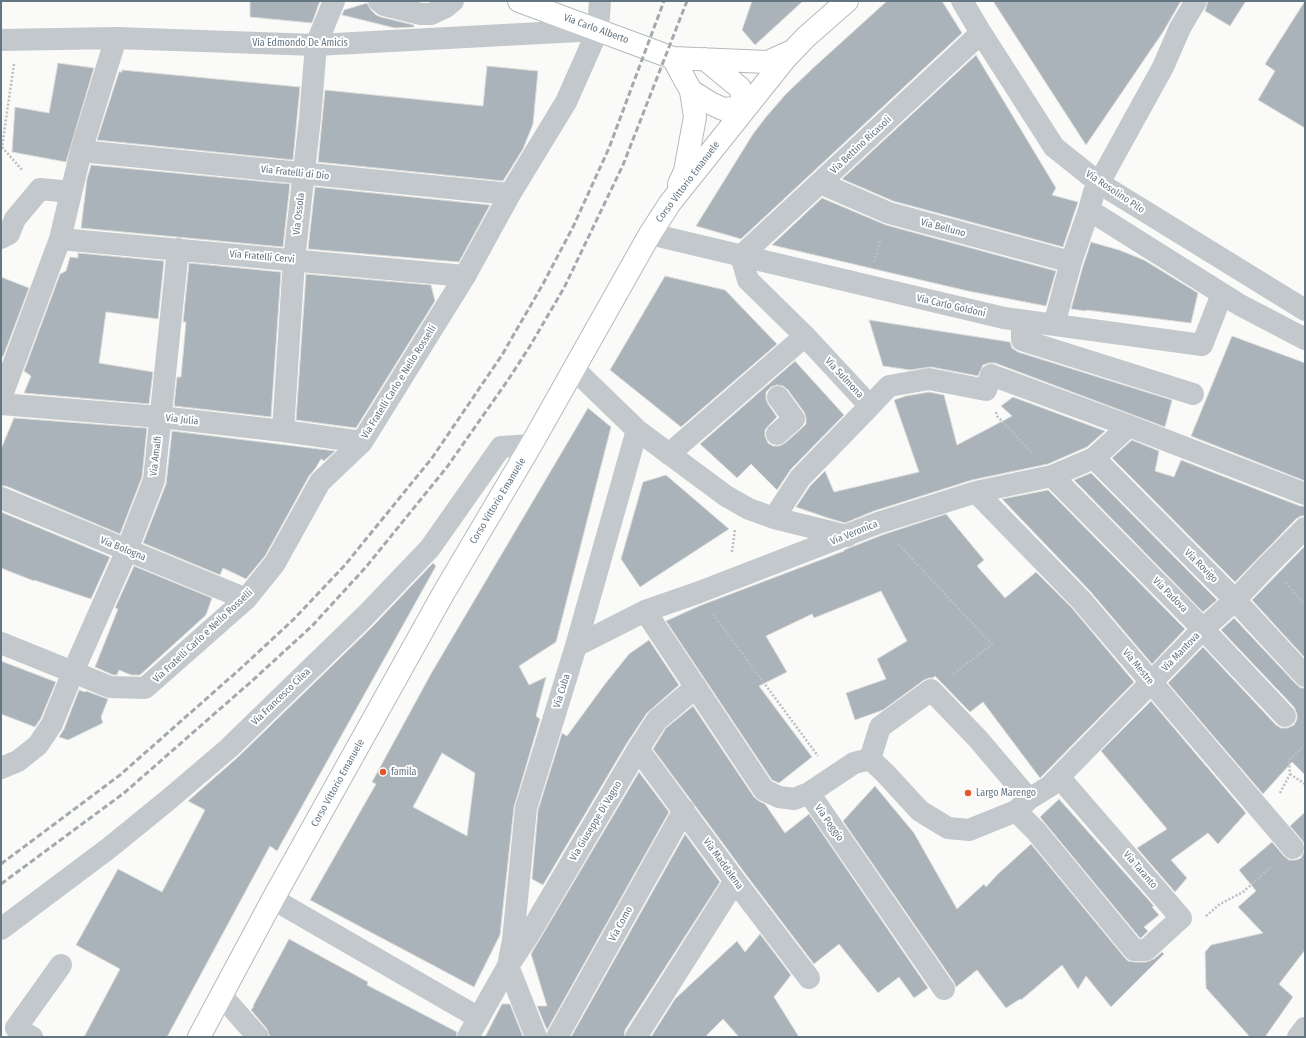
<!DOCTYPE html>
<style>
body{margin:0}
#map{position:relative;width:1306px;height:1038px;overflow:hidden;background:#fafaf8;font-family:"Fira Sans Condensed",sans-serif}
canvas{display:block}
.frame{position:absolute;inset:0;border:2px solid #657683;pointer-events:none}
</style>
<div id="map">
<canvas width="1306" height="1038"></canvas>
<div class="frame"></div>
</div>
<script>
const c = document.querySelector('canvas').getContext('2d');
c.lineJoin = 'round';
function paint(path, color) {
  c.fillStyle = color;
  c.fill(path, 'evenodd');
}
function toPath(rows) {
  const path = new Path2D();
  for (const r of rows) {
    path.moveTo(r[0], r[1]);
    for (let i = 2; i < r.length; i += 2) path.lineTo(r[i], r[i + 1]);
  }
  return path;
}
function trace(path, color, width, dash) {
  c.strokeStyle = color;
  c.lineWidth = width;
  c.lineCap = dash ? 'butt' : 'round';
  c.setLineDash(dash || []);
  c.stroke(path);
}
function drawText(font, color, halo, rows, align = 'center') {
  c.font = font + ' "Fira Sans Condensed",sans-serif';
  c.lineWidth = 4;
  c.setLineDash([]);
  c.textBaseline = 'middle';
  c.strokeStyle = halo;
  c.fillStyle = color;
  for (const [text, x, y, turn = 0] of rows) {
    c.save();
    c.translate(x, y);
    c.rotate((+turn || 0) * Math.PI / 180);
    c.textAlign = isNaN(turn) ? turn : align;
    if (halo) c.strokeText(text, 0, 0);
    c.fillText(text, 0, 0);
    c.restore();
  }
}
const building = toPath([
 [250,1,320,1,312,23,250,17,250,1],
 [752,1,803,1,755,45,742,30,752,1],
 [887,1,942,1,962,33,741,239,696,226,753,134,766,117,786,94,811,70,887,1],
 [993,1,1181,1,1163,32,1086,145,993,1],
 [1208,1,1246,1,1230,26,1205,11,1208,1],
 [1305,1,1305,128,1258,100,1275,71,1265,64,1305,1],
 [367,3,371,10,376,15,381,17,414,25,414,27,395,28,342,15,344,10,367,3],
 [976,55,1056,188,1052,195,1078,202,1063,247,893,201,842,179,976,55],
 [58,63,94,68,66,162,12,152,15,107,49,113,58,63],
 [487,66,538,71,533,124,523,149,503,181,318,162,325,90,483,106,487,66],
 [122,70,300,87,293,160,97,140,119,72,122,72,122,70],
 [91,165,290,184,283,247,81,228,87,179,91,165],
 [315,187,490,205,459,262,308,249,315,187],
 [822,198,886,225,1056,271,1046,306,968,291,772,245,822,198],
 [1091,242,1119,250,1144,260,1198,293,1191,323,1086,310,1086,311,1071,309,1083,266,1091,242],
 [78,253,164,261,158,319,106,312,99,363,153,372,149,404,24,393,31,376,24,371,60,274,66,271,70,257,78,258,78,253],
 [189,263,281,272,271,417,174,406,177,377,181,377,186,322,183,322,189,263],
 [306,274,431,285,435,301,356,428,296,420,306,274],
 [665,276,725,290,777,344,681,427,610,370,665,276],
 [1,277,29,288,3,357,1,355,1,277],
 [869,320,1010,342,1012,348,1018,352,1172,400,1165,427,995,363,989,363,983,365,978,376,931,367,910,370,883,366,869,320],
 [1232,336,1305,363,1305,481,1191,436,1232,336],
 [795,361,844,415,791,469,777,490,751,464,737,478,700,444,795,361],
 [777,385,783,386,788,390,804,412,806,418,806,424,802,428,785,443,779,446,773,446,768,443,765,436,765,430,769,425,777,417,768,404,766,399,766,392,771,387,777,385],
 [929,392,944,395,957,445,1012,416,1001,406,1013,397,1105,431,1087,447,1048,464,972,480,874,511,845,523,828,518,796,507,810,486,825,471,834,492,919,472,894,400,906,396,929,392],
 [588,408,611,427,556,642,519,666,529,685,546,677,536,716,540,719,514,807,500,935,474,987,310,900,376,784,372,782,432,672,588,408],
 [442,753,475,773,467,836,413,807,442,753],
 [14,418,147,428,142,477,120,534,6,486,1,486,1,449,14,418],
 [172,431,335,451,324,461,321,459,315,469,309,476,265,556,246,579,223,568,220,575,143,543,166,484,172,431],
 [1132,440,1159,451,1155,471,1174,477,1181,460,1300,506,1305,506,1305,516,1301,516,1296,519,1235,582,1112,458,1132,440],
 [1091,473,1217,600,1203,612,1074,480,1091,473],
 [666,475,729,529,640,587,621,559,643,482,666,475],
 [1048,490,1185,629,1152,664,1090,591,1002,499,1048,490],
 [1,512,110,557,91,599,34,580,34,581,1,568,1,512],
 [946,514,984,560,977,566,1005,598,1036,572,1072,608,1134,682,1040,778,983,702,970,712,935,676,933,678,929,678,924,680,883,710,855,720,846,693,886,679,877,659,907,641,881,591,814,618,812,614,766,636,787,672,759,686,812,757,779,783,772,780,666,621,699,606,844,551,844,550,882,535,946,514],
 [1305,546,1305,658,1252,600,1305,546],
 [433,563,436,566,277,851,270,846,167,1037,84,1037,120,969,76,945,118,869,162,892,205,810,188,801,238,757,374,625,433,563],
 [134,566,212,598,206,615,140,675,131,675,119,670,117,675,113,675,95,667,118,609,115,608,134,566],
 [1234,618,1296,684,1301,688,1305,688,1305,775,1292,762,1263,794,1168,683,1203,647,1276,725,1281,728,1287,728,1294,725,1297,719,1297,714,1294,707,1221,630,1234,618],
 [649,640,679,685,647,713,627,743,543,885,532,879,538,810,562,733,567,736,605,684,629,654,649,640],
 [1,661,56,682,41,718,35,727,1,714,1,661],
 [79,690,85,692,86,691,108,699,101,717,103,723,68,740,59,737,64,729,79,690],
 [1151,701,1246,813,1218,844,1208,833,1171,860,1187,878,1175,892,1137,848,1167,829,1101,751,1151,701],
 [693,706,754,797,759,801,765,804,785,833,809,814,928,988,914,998,899,977,878,993,839,944,814,964,750,880,653,749,666,728,693,706],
 [639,772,669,812,547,1030,537,1006,547,1006,531,954,639,772],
 [875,786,914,833,957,909,984,884,986,887,998,874,1031,844,1125,958,1128,961,1134,962,1146,962,1154,959,1162,952,1164,954,1111,1007,1086,976,1078,989,1062,965,1021,1000,1020,999,1006,1008,977,970,956,987,954,982,843,821,875,786],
 [1059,799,1154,906,1152,907,1159,915,1144,927,1148,931,1141,938,1140,938,1040,817,1059,799],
 [1305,812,1305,845,1302,840,1290,826,1305,812],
 [685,834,720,882,625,1030,624,1037,571,1037,685,834],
 [1272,842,1284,856,1289,860,1296,860,1301,858,1305,850,1305,950,1279,984,1293,997,1265,1037,1250,1037,1206,988,1205,952,1211,945,1263,933,1238,907,1256,891,1239,870,1272,842],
 [760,934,791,975,774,997,799,1037,739,1037,723,1019,705,1037,651,1037,675,999,737,941,745,952,760,934],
 [289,939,368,982,367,985,457,1032,456,1037,270,1037,267,1029,251,1010,254,1006,253,1006,289,939],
 [502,1004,510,1004,523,1037,485,1037,502,1004]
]);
const path = toPath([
 [14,64,2,147,23,171],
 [874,262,881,238],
 [996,412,997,416,1032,453],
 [898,544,992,644,952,675],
 [732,552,735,529],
 [1286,583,1305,605],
 [713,614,818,756],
 [1290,774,1305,784],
 [1280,793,1290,774,1289,760,1305,745],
 [1206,916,1220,904,1243,892,1273,865]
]);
const minor = toPath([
 [379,1,384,5,421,14,431,14,446,7,453,1],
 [962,1,981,33,1054,147,1099,183,1305,310],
 [1196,1,1180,28,1163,67,1099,183,1094,192,1089,210,1240,305,1305,339],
 [1,40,116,38,316,45,598,30],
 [81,151,510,194],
 [820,183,889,213,1071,262],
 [650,234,1004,318,1202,345,1222,294],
 [1,238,9,234,15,219,40,189,71,192],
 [60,239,465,276],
 [1022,321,1022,340,1193,394],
 [1054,325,1071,262,1089,210],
 [1,398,60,239,81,151,116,38],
 [1,404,160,417,283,431,362,442],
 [870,406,889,386,929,379,986,390,991,375,1129,426,1305,494],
 [637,430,726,496,749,509,774,518,847,536],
 [283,431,294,260,310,118,316,45,334,1],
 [777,434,794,419,778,397],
 [669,454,805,336],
 [1094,458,1235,600,1305,676],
 [1052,476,1203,629,1285,716],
 [976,492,1081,600,1293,848],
 [1,498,246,599],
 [774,518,800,478,870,406,805,336,748,280,741,256,981,33],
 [645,611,764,790,779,797,794,799,809,793,854,763,870,759,885,773,920,811,948,828,969,830,1016,811,1029,799,1050,786,1203,629,1235,600,1269,564,1305,528],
 [1,643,110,687,145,688,246,599,275,563,320,482,362,442,465,276,510,194,566,102,598,30,600,1],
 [576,646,645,611,697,593,878,523,976,492,1052,476,1094,458,1129,426],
 [638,749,735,881,809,978],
 [870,759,880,727,931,690,978,739,1029,799],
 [1,768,18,761,38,745,52,724,73,672,127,550,154,480,178,249],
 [809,793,944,989],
 [1016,811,1036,831,1134,950,1146,950,1181,918,1059,777],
 [273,899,479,1018],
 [1,929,109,848,168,800,229,748,365,616,430,548,501,447,531,445],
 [222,996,258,1037],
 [32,1037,16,1028,61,965],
 [468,1037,508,966,528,936,638,749,657,720,696,687],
 [536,1037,508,966,513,940,526,808,576,646,637,430,574,369],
 [557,1037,684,810],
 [636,1037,735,881],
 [1298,1037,1305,1028]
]);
const major = toPath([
 [519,1,673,58,768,62,790,52],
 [673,58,691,91,695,117,685,171,679,184],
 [691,91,710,103,723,109,745,107,740,88,705,59],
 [199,1037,273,899,443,594,531,445,650,234,670,203,785,59,806,37,847,1]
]);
const rail = toPath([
 [1,864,120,775,240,669,293,620,345,565,432,458,502,355,543,284,573,227,609,148,664,1],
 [1,884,124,793,253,680,312,626,366,567,447,467,508,380,530,346,564,288,623,165,687,1]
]);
const markers = [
 [383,772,4,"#e4572e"],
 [968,793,4,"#e4572e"]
];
const streetNames = [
 ["Via Carlo Alberto",596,29,20],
 ["Via Edmondo De Amicis",300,43],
 ["Via Bettino Ricasoli",861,145,-43],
 ["Via Fratelli di Dio",295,173,6],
 ["Corso Vittorio Emanuele",688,182,-53],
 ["Via Rosolino Pilo",1115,192,34],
 ["Via Ossola",299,214,-84],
 ["Via Belluno",943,228,15],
 ["Via Fratelli Cervi",262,257,5],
 ["Via Carlo Goldoni",951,306,13],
 ["Via Sulmona",844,378,47],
 ["Via Fratelli Carlo e Nello Rosselli",399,382,-58],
 ["Via Julia",182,420,6],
 ["Via Amalfi",156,456,-83],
 ["Corso Vittorio Emanuele",498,501,-59],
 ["Via Veronica",854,533,-22],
 ["Via Bologna",123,549,22],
 ["Via Rovigo",1201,566,45],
 ["Via Padova",1170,595,45],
 ["Via Fratelli Carlo e Nello Rosselli",203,636,-43],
 ["Via Mantova",1181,652,-46],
 ["Via Mestre",1138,667,50],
 ["Via Cuba",562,691,-73],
 ["Via Francesco Cilea",281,697,-44],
 ["Corso Vittorio Emanuele",338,783,-61],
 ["Via Giuseppe Di Vagno",596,821,-59],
 ["Via Poggio",829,823,55],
 ["Via Maddalena",723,864,54],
 ["Via Taranto",1140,870,49],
 ["Via Como",621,924,-61]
];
const poiNames = [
 ["famila",391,772],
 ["Largo Marengo",976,793]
];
paint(building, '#aab3b9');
trace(building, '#dcdcda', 1);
trace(major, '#b5babe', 24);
trace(path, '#bbbfc2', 2.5, [2, 2]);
trace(minor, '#c3c8cc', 22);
trace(major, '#fff', 22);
trace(rail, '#a2aab0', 3, [6, 3]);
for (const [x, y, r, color] of markers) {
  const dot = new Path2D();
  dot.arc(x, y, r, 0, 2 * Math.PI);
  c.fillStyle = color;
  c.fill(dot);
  trace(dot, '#fff', 1.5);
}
drawText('10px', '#657683', '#fff', streetNames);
drawText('10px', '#657683', '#fff', poiNames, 'left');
</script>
